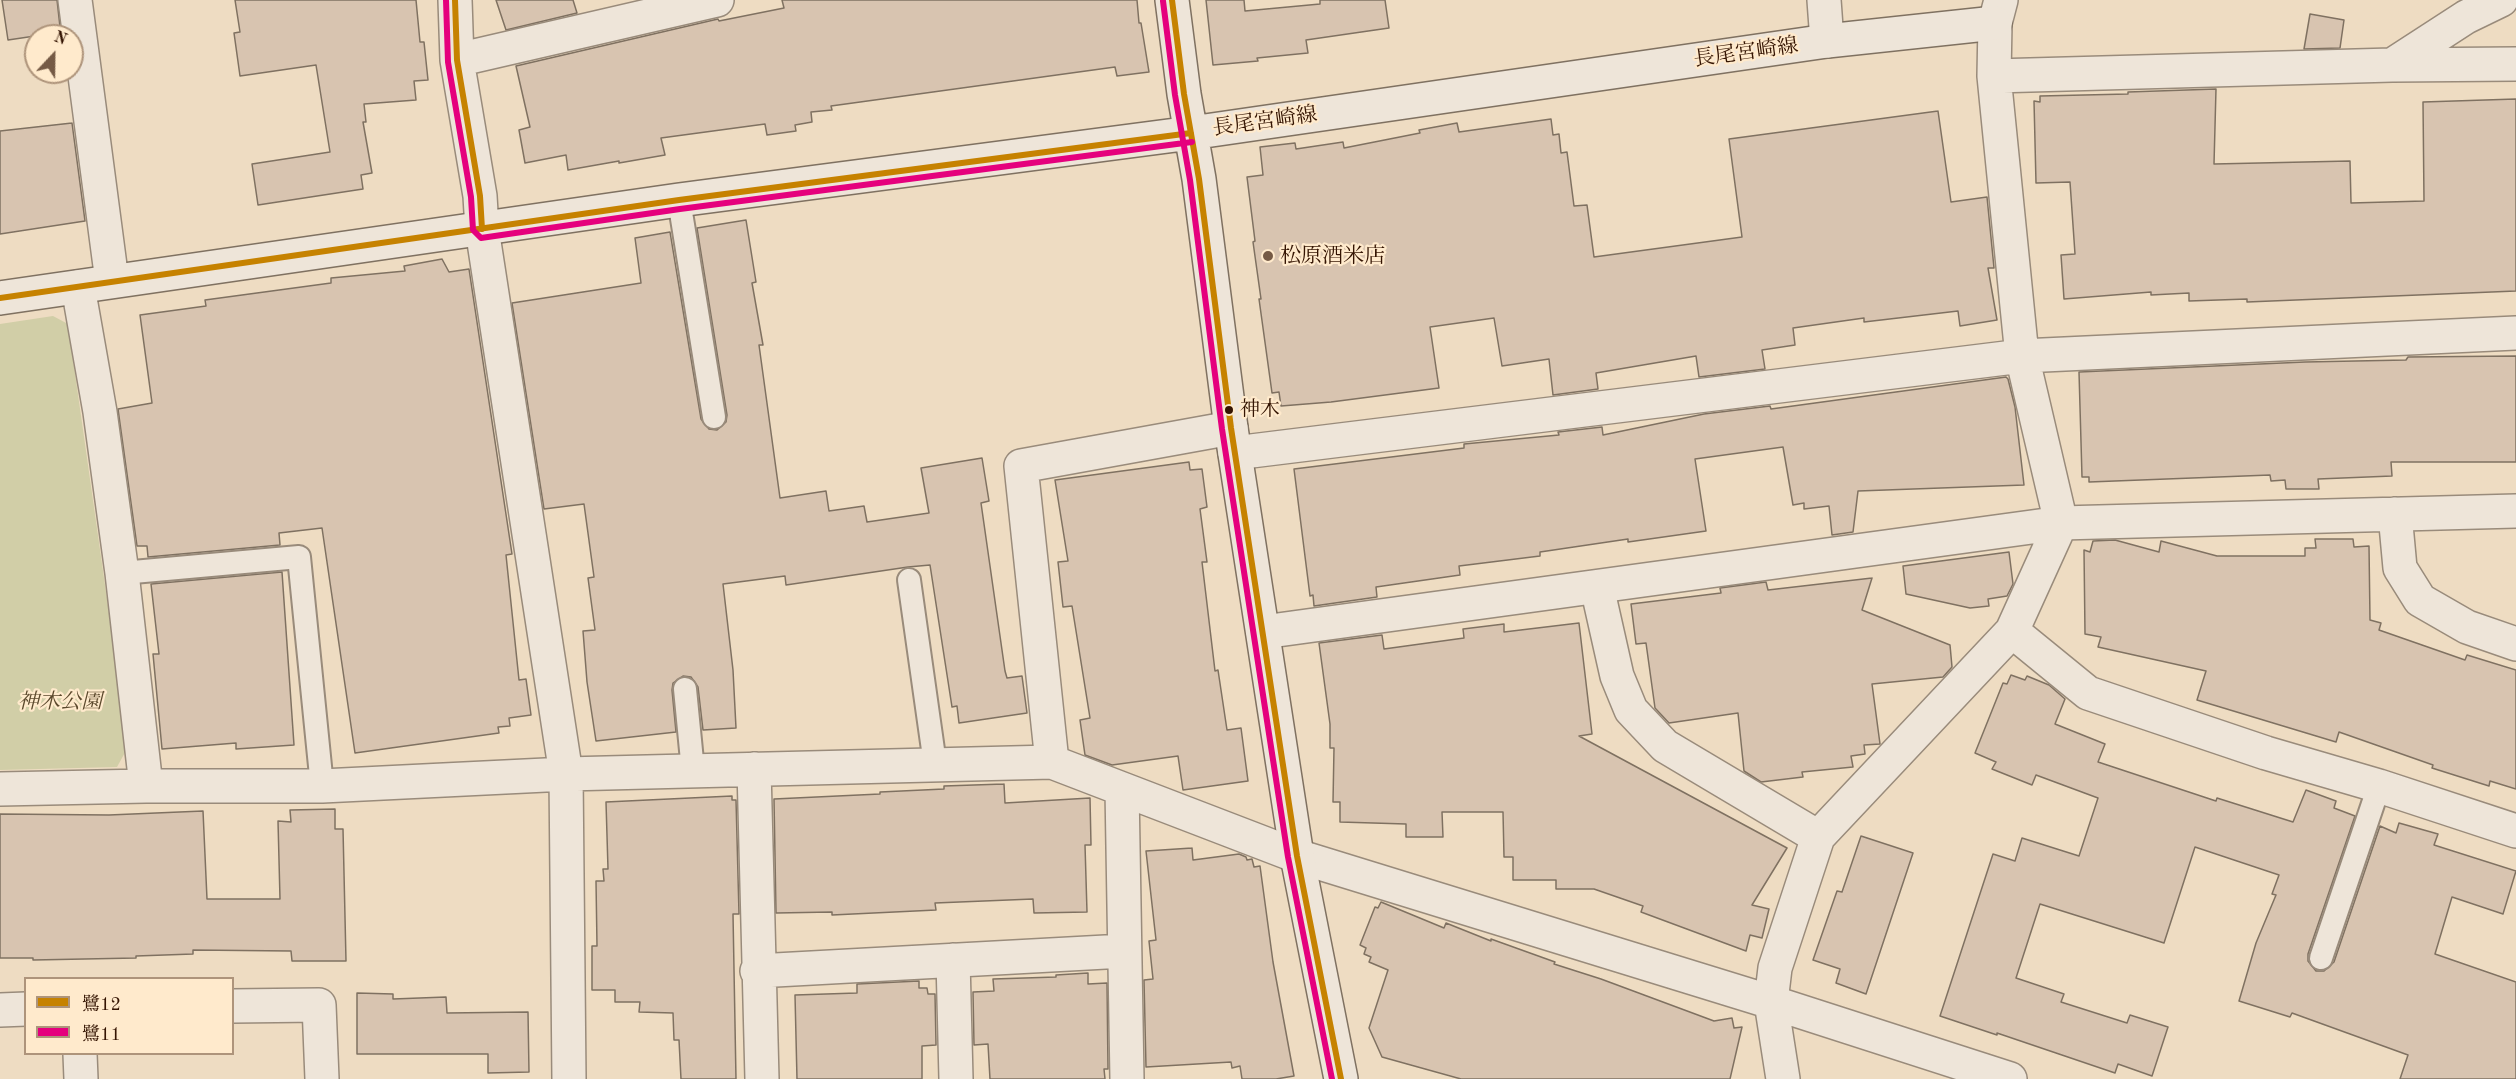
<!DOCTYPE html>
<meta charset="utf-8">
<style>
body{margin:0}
#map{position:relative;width:2516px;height:1079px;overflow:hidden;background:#eedcc2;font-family:"Old Standard TT","Noto Serif JP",serif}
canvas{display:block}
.legend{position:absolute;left:24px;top:977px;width:210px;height:78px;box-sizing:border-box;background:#ffeacc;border:2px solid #ae947b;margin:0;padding:8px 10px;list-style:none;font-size:18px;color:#341402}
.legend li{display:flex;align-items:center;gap:12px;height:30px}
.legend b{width:30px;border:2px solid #ae947b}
.north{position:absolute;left:24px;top:24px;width:60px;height:60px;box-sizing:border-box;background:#ffeacc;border:2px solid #ae947b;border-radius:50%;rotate:22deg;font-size:16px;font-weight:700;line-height:24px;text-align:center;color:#341402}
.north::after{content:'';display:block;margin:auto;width:21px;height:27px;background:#755a45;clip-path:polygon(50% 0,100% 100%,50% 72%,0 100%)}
</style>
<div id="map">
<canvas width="2516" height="1079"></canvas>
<ul class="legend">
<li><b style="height:8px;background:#c68200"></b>鷺12</li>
<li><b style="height:8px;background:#e5007d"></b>鷺11</li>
</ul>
<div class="north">N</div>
</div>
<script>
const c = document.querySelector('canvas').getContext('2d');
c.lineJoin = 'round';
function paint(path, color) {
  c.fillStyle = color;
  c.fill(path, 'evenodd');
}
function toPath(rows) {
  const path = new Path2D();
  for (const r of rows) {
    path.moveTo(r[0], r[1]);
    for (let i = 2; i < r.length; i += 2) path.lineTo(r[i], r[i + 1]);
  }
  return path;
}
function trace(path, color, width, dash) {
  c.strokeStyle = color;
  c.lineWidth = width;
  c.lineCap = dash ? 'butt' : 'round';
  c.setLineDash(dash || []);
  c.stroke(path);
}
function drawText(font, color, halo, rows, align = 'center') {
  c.font = font + ' "Old Standard TT","Noto Serif JP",serif';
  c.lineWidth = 4.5;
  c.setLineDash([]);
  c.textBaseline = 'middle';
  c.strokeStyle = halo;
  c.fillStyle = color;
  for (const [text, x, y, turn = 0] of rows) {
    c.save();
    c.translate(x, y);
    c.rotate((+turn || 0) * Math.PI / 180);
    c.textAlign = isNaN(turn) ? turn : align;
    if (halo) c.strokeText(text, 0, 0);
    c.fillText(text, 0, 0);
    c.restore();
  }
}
const green = toPath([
 [53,316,68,324,128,747,117,767,0,770,0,324]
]);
const building = toPath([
 [2,0,57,0,61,36,35,36,8,40,2,0],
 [235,0,416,0,420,42,424,42,428,80,414,81,416,100,364,104,366,122,363,122,372,173,361,175,363,189,258,205,252,164,330,152,316,65,240,76,234,33,240,32,235,0],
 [496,0,573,0,577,13,506,30,496,0],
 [782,0,1137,0,1139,23,1141,23,1149,72,1117,76,1115,67,831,106,832,110,811,112,812,122,795,125,796,131,767,135,765,124,661,138,665,155,619,163,619,161,568,170,566,155,525,163,519,130,530,127,516,66,718,19,719,21,784,8,782,0],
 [1206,0,1244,0,1245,11,1320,4,1320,0,1385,0,1389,28,1306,40,1308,53,1257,58,1258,61,1213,65,1206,0],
 [2310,14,2344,20,2340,48,2304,49,2310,14],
 [2216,89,2214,164,2350,161,2351,203,2424,201,2423,102,2516,99,2516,291,2247,302,2247,299,2189,301,2189,293,2151,295,2151,292,2064,299,2061,255,2075,254,2070,182,2036,183,2034,101,2040,102,2040,96,2128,94,2128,92,2216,89],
 [1938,111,1951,202,1987,197,1994,268,1988,268,1997,320,1960,326,1958,311,1864,322,1864,318,1793,328,1795,345,1762,350,1765,369,1699,377,1696,356,1596,373,1598,389,1553,395,1549,359,1502,366,1494,318,1430,327,1439,388,1331,402,1281,406,1279,392,1272,393,1259,299,1261,299,1253,242,1255,241,1247,177,1263,175,1260,147,1295,143,1296,149,1343,142,1344,148,1420,133,1419,130,1457,123,1459,132,1551,119,1553,135,1559,134,1561,153,1567,152,1574,206,1587,205,1594,257,1742,237,1729,139,1938,111],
 [72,123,85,221,0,234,0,131,72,123],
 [746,220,756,282,752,283,763,345,759,345,780,498,826,491,829,511,864,506,867,522,929,513,921,468,982,458,989,501,981,503,1005,671,1007,678,1022,676,1027,713,959,723,957,706,952,707,930,565,908,567,786,585,785,576,723,584,733,670,736,728,703,730,698,687,691,677,683,676,673,683,672,690,676,732,596,741,587,682,583,631,595,630,588,578,594,577,584,504,544,509,512,303,641,283,635,238,670,232,701,419,709,429,717,430,726,422,727,415,697,228,746,220],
 [442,259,449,272,469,269,512,554,506,555,519,680,526,679,531,715,509,718,510,726,498,727,499,733,355,753,322,528,279,533,280,545,148,557,147,546,137,546,118,409,152,403,140,315,206,306,205,300,331,283,331,278,405,271,404,266,442,259],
 [2516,356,2516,462,2391,462,2392,476,2318,479,2319,489,2286,489,2285,480,2271,481,2270,475,2089,482,2089,477,2082,477,2079,372,2305,362,2406,360,2408,357,2516,356],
 [2006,377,2008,379,2015,407,2024,485,1858,491,1853,532,1832,535,1829,506,1804,509,1804,503,1793,505,1783,447,1695,459,1706,531,1628,542,1628,539,1540,552,1540,556,1459,566,1460,575,1376,587,1377,597,1314,606,1313,595,1310,596,1294,469,1464,448,1464,444,1559,435,1558,432,1602,427,1603,435,1704,414,1770,406,1771,409,2006,377],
 [1189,462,1190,470,1202,469,1207,507,1200,509,1207,562,1202,562,1215,671,1218,670,1227,730,1241,728,1248,781,1183,790,1178,756,1112,765,1085,755,1080,720,1090,718,1072,606,1063,607,1058,562,1068,561,1055,480,1189,462],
 [2315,539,2353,539,2354,547,2369,546,2370,620,2381,623,2379,630,2465,660,2467,655,2516,670,2516,789,2490,781,2489,786,2432,768,2433,765,2339,732,2336,742,2197,700,2206,671,2098,647,2101,637,2085,634,2084,550,2090,552,2093,541,2115,540,2159,552,2161,541,2217,556,2305,556,2305,548,2316,548,2315,539],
 [2009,552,2013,584,2007,596,1988,599,1989,606,1970,608,1906,594,1903,566,2009,552],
 [282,572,294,745,236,749,236,743,162,749,153,654,159,654,151,584,282,572],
 [1872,578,1862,610,1950,645,1952,667,1943,677,1872,684,1880,744,1864,745,1865,754,1851,756,1853,767,1802,772,1803,777,1761,782,1744,771,1738,713,1669,723,1655,708,1646,643,1636,644,1631,604,1721,593,1720,588,1766,582,1768,590,1872,578],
 [1579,623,1592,734,1579,736,1787,848,1752,905,1769,909,1762,938,1750,935,1746,951,1641,912,1643,906,1594,889,1556,889,1556,880,1513,880,1513,857,1504,857,1503,812,1442,812,1443,837,1406,837,1406,824,1340,822,1340,802,1333,802,1334,748,1330,748,1330,724,1319,643,1382,635,1384,649,1464,638,1463,629,1504,624,1504,632,1579,623],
 [2011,675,2025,680,2027,676,2049,685,2065,699,2055,724,2105,744,2098,762,2216,801,2217,798,2293,822,2306,790,2336,801,2334,808,2355,816,2308,954,2308,961,2316,971,2324,971,2334,962,2380,826,2396,833,2399,823,2438,834,2434,845,2516,871,2503,914,2452,897,2435,954,2516,982,2516,1079,2400,1079,2408,1055,2292,1013,2290,1017,2239,1001,2256,943,2276,895,2272,894,2279,875,2195,847,2164,943,2040,904,2016,978,2064,994,2061,1002,2127,1023,2130,1015,2168,1027,2152,1076,2118,1064,2115,1073,1997,1033,1997,1035,1940,1016,1993,854,2015,861,2022,838,2079,856,2098,798,2036,775,2032,785,1992,769,1996,762,1975,753,2003,683,2007,684,2011,675],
 [1004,784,1005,803,1090,798,1091,845,1085,845,1087,912,1034,913,1033,899,935,903,936,910,832,915,832,912,776,913,774,799,880,794,880,792,944,789,944,786,1004,784],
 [732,796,732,800,736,800,739,914,733,914,736,1079,681,1079,679,1040,674,1040,673,1013,639,1012,640,1002,615,1002,615,990,592,990,592,946,597,946,596,881,604,881,603,869,608,869,606,802,732,796],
 [335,809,335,829,343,829,346,961,292,961,291,951,193,950,193,954,136,956,136,958,33,960,33,958,0,958,0,814,109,815,203,811,207,899,280,899,278,821,291,822,290,810,335,809],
 [1861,836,1913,853,1866,994,1836,983,1840,969,1813,960,1837,891,1842,892,1861,836],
 [1192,848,1193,860,1239,854,1246,857,1247,860,1252,859,1254,867,1260,866,1273,962,1294,1076,1276,1079,1242,1079,1240,1066,1232,1068,1231,1062,1146,1067,1144,980,1153,979,1149,941,1156,940,1146,851,1192,848],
 [1381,902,1444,928,1446,923,1491,941,1491,939,1555,962,1554,964,1601,979,1714,1021,1732,1018,1734,1028,1742,1027,1730,1079,1461,1079,1382,1057,1369,1028,1388,970,1369,962,1371,957,1364,954,1366,948,1360,945,1375,907,1378,908,1381,902],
 [1088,973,1088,984,1107,983,1108,1069,1104,1069,1105,1079,990,1079,988,1044,974,1045,973,992,994,991,993,979,1056,977,1056,975,1088,973],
 [919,981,919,988,927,988,928,994,935,994,936,1045,922,1046,922,1079,797,1079,795,995,857,993,857,984,919,981],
 [357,993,393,994,393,999,446,997,447,1013,528,1012,529,1072,488,1073,488,1054,357,1054,357,993]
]);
const lane = toPath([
 [679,200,714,417],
 [122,573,299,557,322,786],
 [909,580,935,764],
 [685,689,693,771],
 [2321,958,2379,786]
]);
const street = toPath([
 [75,0,112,281],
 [455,0,457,60,480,196,482,229,566,774,569,1079],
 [1824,0,1827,41],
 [457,60,717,0],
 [2392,65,2466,17,2501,0],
 [1994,76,2392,65,2516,64],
 [78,287,100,412,122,573,146,786],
 [1235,453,2022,356,2516,333],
 [2395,514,2400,568,2420,600,2467,627,2516,644],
 [1597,587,1617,676,1631,710,1665,746,1818,837],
 [2012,631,2088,693,2266,753,2379,786,2516,831],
 [1263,632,2061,523,2516,511],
 [1052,762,1021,466,1231,428],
 [754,769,762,1079],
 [0,789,146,786,322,786,566,774,1052,762,1297,856,1771,1002,2010,1079],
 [1122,789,1127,1079],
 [953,960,956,1079],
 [757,971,1124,951],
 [232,1006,319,1005,322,1079],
 [0,1010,26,1009],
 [80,1054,81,1079],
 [1783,1079,1771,1002,1775,968,1818,837,2012,631,2061,523,2022,356,1994,76,1995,23,2001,0]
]);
const secondary = toPath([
 [1172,0,1184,94,1199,179,1231,428,1297,856,1341,1079],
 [0,298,679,200,1191,133,1827,41,1995,23]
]);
const bus1 = toPath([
 [455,0,457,60,480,196,482,229],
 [1172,0,1184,94,1199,179,1231,428,1297,856,1341,1079],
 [0,298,679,200,1191,133]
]);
const bus2 = toPath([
 [446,0,448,62,471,197,473,230,481,238,680,209,1192,142],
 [1163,1,1175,95,1190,180,1222,429,1288,857,1332,1079]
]);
const markers = [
 [1268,256,6,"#755a45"],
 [1229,410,5,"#341402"]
];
const busNames = [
 ["神木",1240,410]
];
const streetNames = [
 ["長尾宮崎線",1746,53,-8],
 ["長尾宮崎線",1265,122,-8]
];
const poiNames = [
 ["松原酒米店",1280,256]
];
const parkNames = [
 ["神木公園",60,702]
];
paint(green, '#d1cea7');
paint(building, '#d8c4b0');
trace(building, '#7f7161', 1.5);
trace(lane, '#998b7b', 26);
trace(street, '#998b7b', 36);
trace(secondary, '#7f7161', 36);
trace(lane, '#eee5d9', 22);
trace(street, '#eee5d9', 33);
trace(secondary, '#eee5d9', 33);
trace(bus1, '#c68200', 6);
trace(bus2, '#e5007d', 6);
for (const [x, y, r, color] of markers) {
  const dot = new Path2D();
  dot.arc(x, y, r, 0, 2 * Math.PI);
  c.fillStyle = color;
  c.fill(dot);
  trace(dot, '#ffeacc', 2);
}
drawText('20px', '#341402', '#ffeacc', busNames, 'left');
drawText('21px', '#341402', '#ffeacc', streetNames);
drawText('21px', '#341402', '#ffeacc', poiNames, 'left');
drawText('italic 21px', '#5c492d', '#ffeacc', parkNames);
</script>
